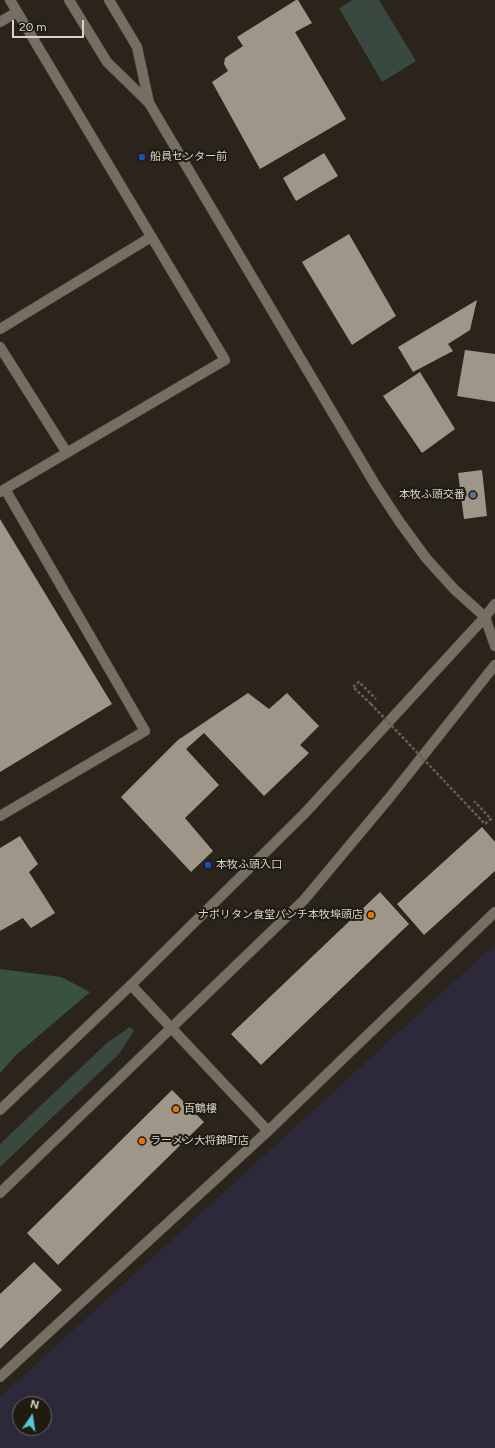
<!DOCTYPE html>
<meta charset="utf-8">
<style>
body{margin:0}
#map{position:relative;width:495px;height:1448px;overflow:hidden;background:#2a241a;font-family:Figtree,sans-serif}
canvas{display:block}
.north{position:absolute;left:12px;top:1396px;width:40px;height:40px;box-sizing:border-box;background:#201b11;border:1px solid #6a655d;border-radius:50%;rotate:13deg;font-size:11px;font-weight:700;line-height:16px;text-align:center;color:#d9d5ce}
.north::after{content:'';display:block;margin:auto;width:14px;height:18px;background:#51ccd4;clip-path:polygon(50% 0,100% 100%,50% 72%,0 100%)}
.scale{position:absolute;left:12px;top:20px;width:72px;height:18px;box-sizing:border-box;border:2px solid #d9d5ce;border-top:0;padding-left:5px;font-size:12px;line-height:14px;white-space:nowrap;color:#d9d5ce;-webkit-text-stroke:3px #201b11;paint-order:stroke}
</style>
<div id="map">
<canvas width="495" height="1448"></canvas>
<div class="north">N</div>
<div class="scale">20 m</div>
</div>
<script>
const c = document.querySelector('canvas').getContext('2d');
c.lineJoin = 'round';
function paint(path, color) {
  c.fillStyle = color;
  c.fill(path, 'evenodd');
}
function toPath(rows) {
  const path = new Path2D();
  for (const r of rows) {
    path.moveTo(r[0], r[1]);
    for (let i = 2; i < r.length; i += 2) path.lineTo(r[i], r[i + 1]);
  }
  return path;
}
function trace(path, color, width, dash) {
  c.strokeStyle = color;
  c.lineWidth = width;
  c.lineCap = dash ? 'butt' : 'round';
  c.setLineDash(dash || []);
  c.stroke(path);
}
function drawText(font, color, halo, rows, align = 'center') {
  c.font = font + ' Figtree,"Noto Sans JP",sans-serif';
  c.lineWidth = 4;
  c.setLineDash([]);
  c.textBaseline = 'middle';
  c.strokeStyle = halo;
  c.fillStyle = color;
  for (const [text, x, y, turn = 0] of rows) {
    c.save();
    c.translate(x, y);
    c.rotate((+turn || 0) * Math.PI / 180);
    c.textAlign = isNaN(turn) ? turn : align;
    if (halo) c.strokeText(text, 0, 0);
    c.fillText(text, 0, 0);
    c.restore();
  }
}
const industrial = toPath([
 [495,944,495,1448,0,1448,0,1397],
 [20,1404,44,1404,44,1428,20,1428]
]);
const green = toPath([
 [353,0,379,0,416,61,382,82,339,8],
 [130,1027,134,1031,119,1054,0,1167,0,1144,108,1042]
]);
const forest = toPath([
 [0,969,61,977,90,992,15,1056,0,1073]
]);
const building = toPath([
 [296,0,298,0,312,23,295,32,346,119,260,169,212,82,228,71,224,64,225,58,243,46,237,37],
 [324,153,338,176,296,201,283,178],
 [349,234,396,316,352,345,302,262],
 [477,300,470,330,448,344,453,351,413,372,398,347],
 [465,350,495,354,495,402,457,396],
 [420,372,455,429,422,453,383,396],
 [482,470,487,516,464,519,458,473],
 [0,519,112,704,0,772],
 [248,693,269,709,287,693,319,726,300,745,309,753,264,796,204,733,186,749,219,785,185,818,213,851,191,872,121,797,178,740],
 [482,827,495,842,495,871,424,935,397,904],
 [20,836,38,864,29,872,55,913,31,928,23,918,0,931,0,848],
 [380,892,409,924,261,1065,231,1034],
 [172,1090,204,1122,58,1265,27,1233],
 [34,1262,62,1290,0,1349,0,1294]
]);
const path = toPath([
 [371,704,353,687,359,682,376,699],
 [468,806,485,824,491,819,474,801]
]);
const lane = toPath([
 [0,22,17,12],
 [0,329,151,237],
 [0,347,67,453],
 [0,492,225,360,10,0],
 [0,816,145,731,5,489]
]);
const street = toPath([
 [268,1131,495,912],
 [0,1377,268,1131,131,985]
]);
const secondary = toPath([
 [69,0,107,62,149,103,376,486,399,521,426,558,454,589,485,617,495,646],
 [109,0,137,47,149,103],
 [0,1110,131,985,304,814,485,617,495,604],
 [0,1193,304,900,390,797,495,665]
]);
const pathBridge = toPath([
 [371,704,468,806]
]);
const markers = [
 [142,157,4,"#1a4fb4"],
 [473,495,4,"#5c6f8a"],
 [208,865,4,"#1a4fb4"],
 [371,915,4,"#e8710a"],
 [176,1109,4,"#e8710a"],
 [142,1141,4,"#e8710a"]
];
const poiNames = [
 ["船員センター前",150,157],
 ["本牧ふ頭交番",465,495,"right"],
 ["本牧ふ頭入口",216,865],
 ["ナポリタン食堂パンチ本牧埠頭店",363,915,"right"],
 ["百鶴樓",184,1109],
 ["ラーメン大将錦町店",150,1141]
];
paint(industrial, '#2c2a3a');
paint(green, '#3a493f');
paint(forest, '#385140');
paint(building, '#9f968a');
trace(lane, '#464139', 11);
trace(street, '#464139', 11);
trace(secondary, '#464139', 11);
trace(path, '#656057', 2.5, [3, 2]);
trace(lane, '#756e62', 10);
trace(street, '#756e62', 10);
trace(secondary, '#756e62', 10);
trace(pathBridge, '#656057', 2.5, [3, 2]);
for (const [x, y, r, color] of markers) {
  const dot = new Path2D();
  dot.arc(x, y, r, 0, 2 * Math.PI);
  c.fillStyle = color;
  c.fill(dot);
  trace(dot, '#201b11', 1.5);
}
drawText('11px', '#d9d5ce', '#201b11', poiNames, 'left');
</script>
